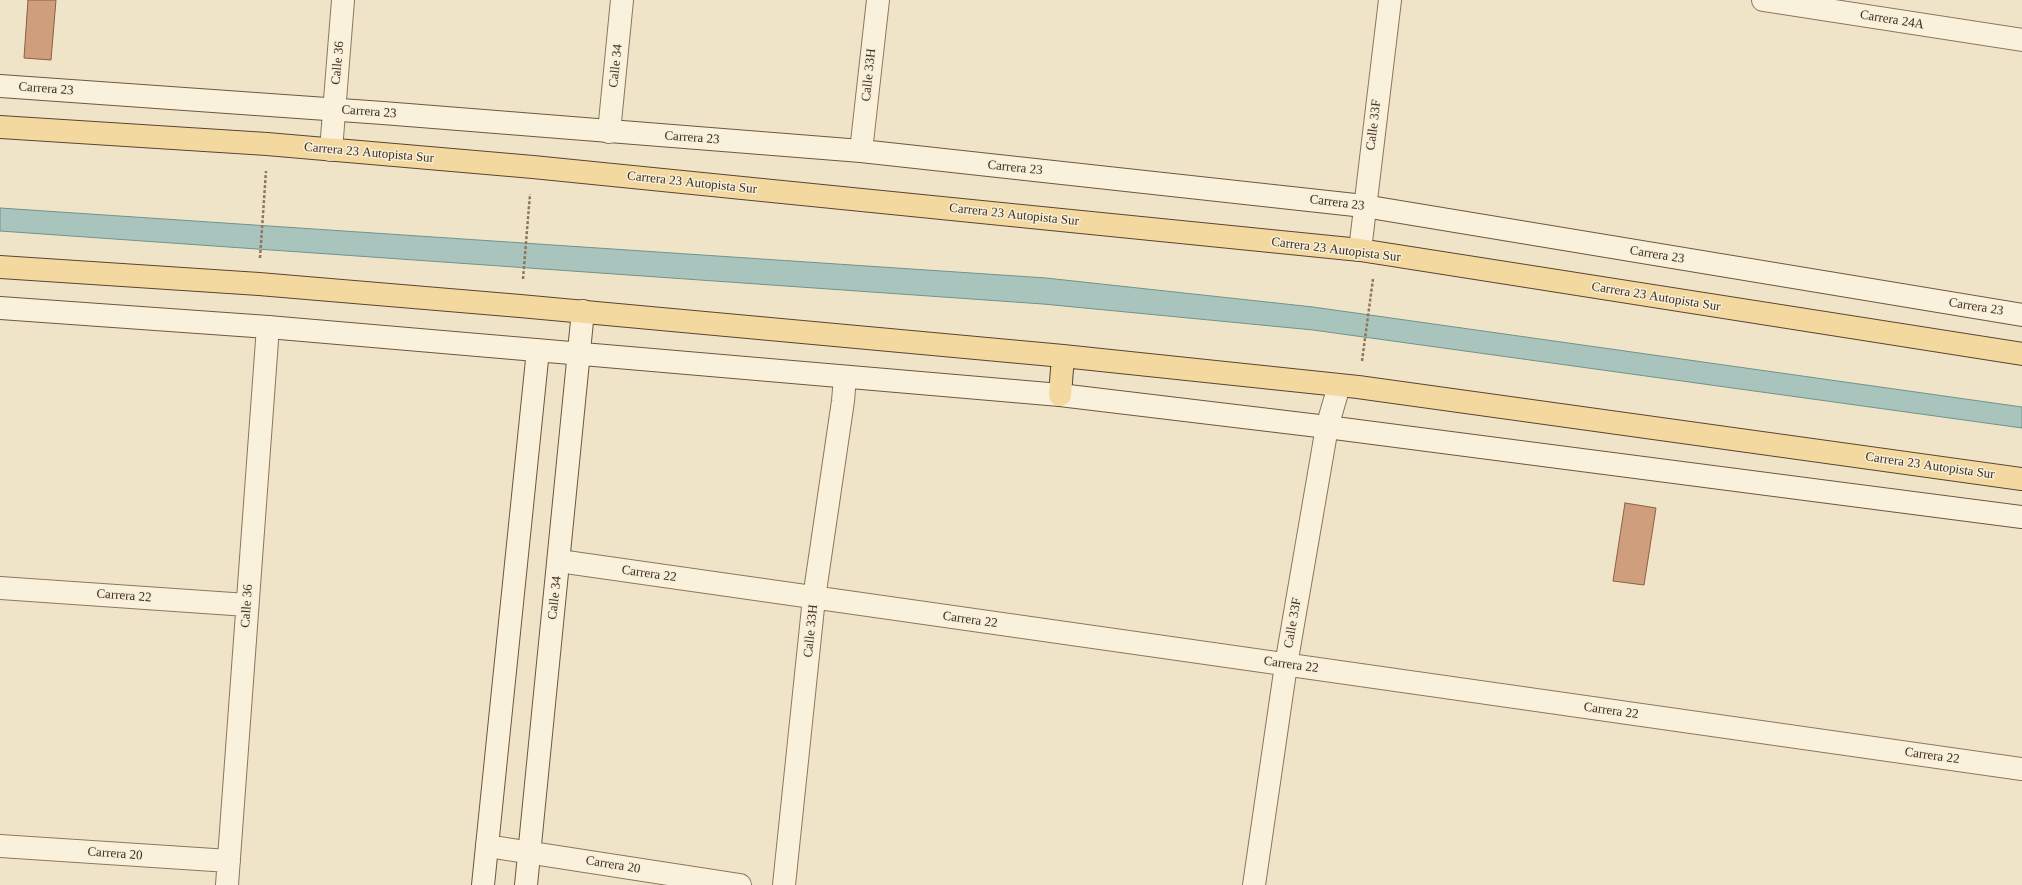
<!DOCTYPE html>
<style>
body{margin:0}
canvas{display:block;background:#f0e4c8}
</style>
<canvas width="2022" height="885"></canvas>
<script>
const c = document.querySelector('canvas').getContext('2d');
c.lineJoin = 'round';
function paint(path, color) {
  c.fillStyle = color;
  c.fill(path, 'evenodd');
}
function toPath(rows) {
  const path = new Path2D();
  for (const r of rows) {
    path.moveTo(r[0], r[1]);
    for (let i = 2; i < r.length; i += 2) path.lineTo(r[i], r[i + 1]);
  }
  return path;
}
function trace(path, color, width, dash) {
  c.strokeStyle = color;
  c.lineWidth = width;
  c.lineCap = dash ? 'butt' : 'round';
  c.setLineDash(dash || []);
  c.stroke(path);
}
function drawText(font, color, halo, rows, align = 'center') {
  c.font = font + ' "Times New Roman",serif';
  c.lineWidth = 3;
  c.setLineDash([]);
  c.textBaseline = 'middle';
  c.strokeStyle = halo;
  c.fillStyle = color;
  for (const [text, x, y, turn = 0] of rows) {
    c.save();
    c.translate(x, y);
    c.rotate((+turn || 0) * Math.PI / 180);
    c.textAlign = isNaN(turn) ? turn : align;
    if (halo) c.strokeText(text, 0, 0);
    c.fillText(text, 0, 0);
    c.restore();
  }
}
const water = toPath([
 [0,208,1046,278,1313,307,2022,407,2022,428,1313,330,1043,304,0,231,0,208]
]);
const building = toPath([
 [28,0,56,0,51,60,24,58,28,0],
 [1625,503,1656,508,1644,585,1613,581,1625,503]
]);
const path = toPath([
 [260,258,266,171],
 [523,279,530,194],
 [1362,361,1373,279]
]);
const street = toPath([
 [1763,0,2022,40],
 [609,132,622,0],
 [331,150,343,0],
 [861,151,878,0],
 [1360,250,1390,0],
 [559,561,2022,769],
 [0,588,247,605],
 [0,846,229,861],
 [487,846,740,885],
 [227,885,268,327],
 [784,885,814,598,843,401,845,377],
 [1254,885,1286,665,1327,427,1339,386]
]);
const secondary = toPath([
 [0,86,383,113,861,151,1364,206,2022,315],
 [0,308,268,327,1060,395,1327,427,2022,517],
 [483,885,538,350],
 [526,885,583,311]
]);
const primary = toPath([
 [0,127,267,144,533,167,1360,250,2022,354],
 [0,267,259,284,520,306,1063,356,1358,387,2022,479],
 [1060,395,1063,356]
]);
const streetNames = [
 ["Carrera 24A",1892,20,9],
 ["Calle 36",338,63,-85],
 ["Calle 34",616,66,-84],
 ["Calle 33H",869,75,-84],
 ["Carrera 23",46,89,4],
 ["Carrera 23",369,112,4],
 ["Calle 33F",1374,125,-83],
 ["Carrera 23",692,138,4],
 ["Carrera 23 Autopista Sur",369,153,5],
 ["Carrera 23",1015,168,6],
 ["Carrera 23 Autopista Sur",692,183,6],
 ["Carrera 23",1337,203,7],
 ["Carrera 23 Autopista Sur",1014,215,6],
 ["Carrera 23 Autopista Sur",1336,250,7],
 ["Carrera 23",1657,255,9],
 ["Carrera 23 Autopista Sur",1656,297,9],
 ["Carrera 23",1976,307,9],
 ["Carrera 23 Autopista Sur",1930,466,8],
 ["Carrera 22",649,574,8],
 ["Carrera 22",124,596,4],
 ["Calle 34",555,598,-84],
 ["Calle 36",247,606,-86],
 ["Carrera 22",970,620,8],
 ["Calle 33F",1293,623,-80],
 ["Calle 33H",811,631,-84],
 ["Carrera 22",1291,665,8],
 ["Carrera 22",1611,711,8],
 ["Carrera 22",1932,756,8],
 ["Carrera 20",115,854,4],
 ["Carrera 20",613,865,9]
];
paint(water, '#a9c4bc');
trace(water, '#6f938a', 1);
paint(building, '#cf9f7d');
trace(building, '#8d5f41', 1);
trace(street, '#8d765c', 24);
trace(secondary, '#6f573f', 24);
trace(primary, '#5b4430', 24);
trace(path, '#8d765c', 2.5, [3, 2]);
trace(street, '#faf1dc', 22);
trace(secondary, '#faf1dc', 22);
trace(primary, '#f3d9a0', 22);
drawText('13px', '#3d2e20', '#f7eed8', streetNames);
</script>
